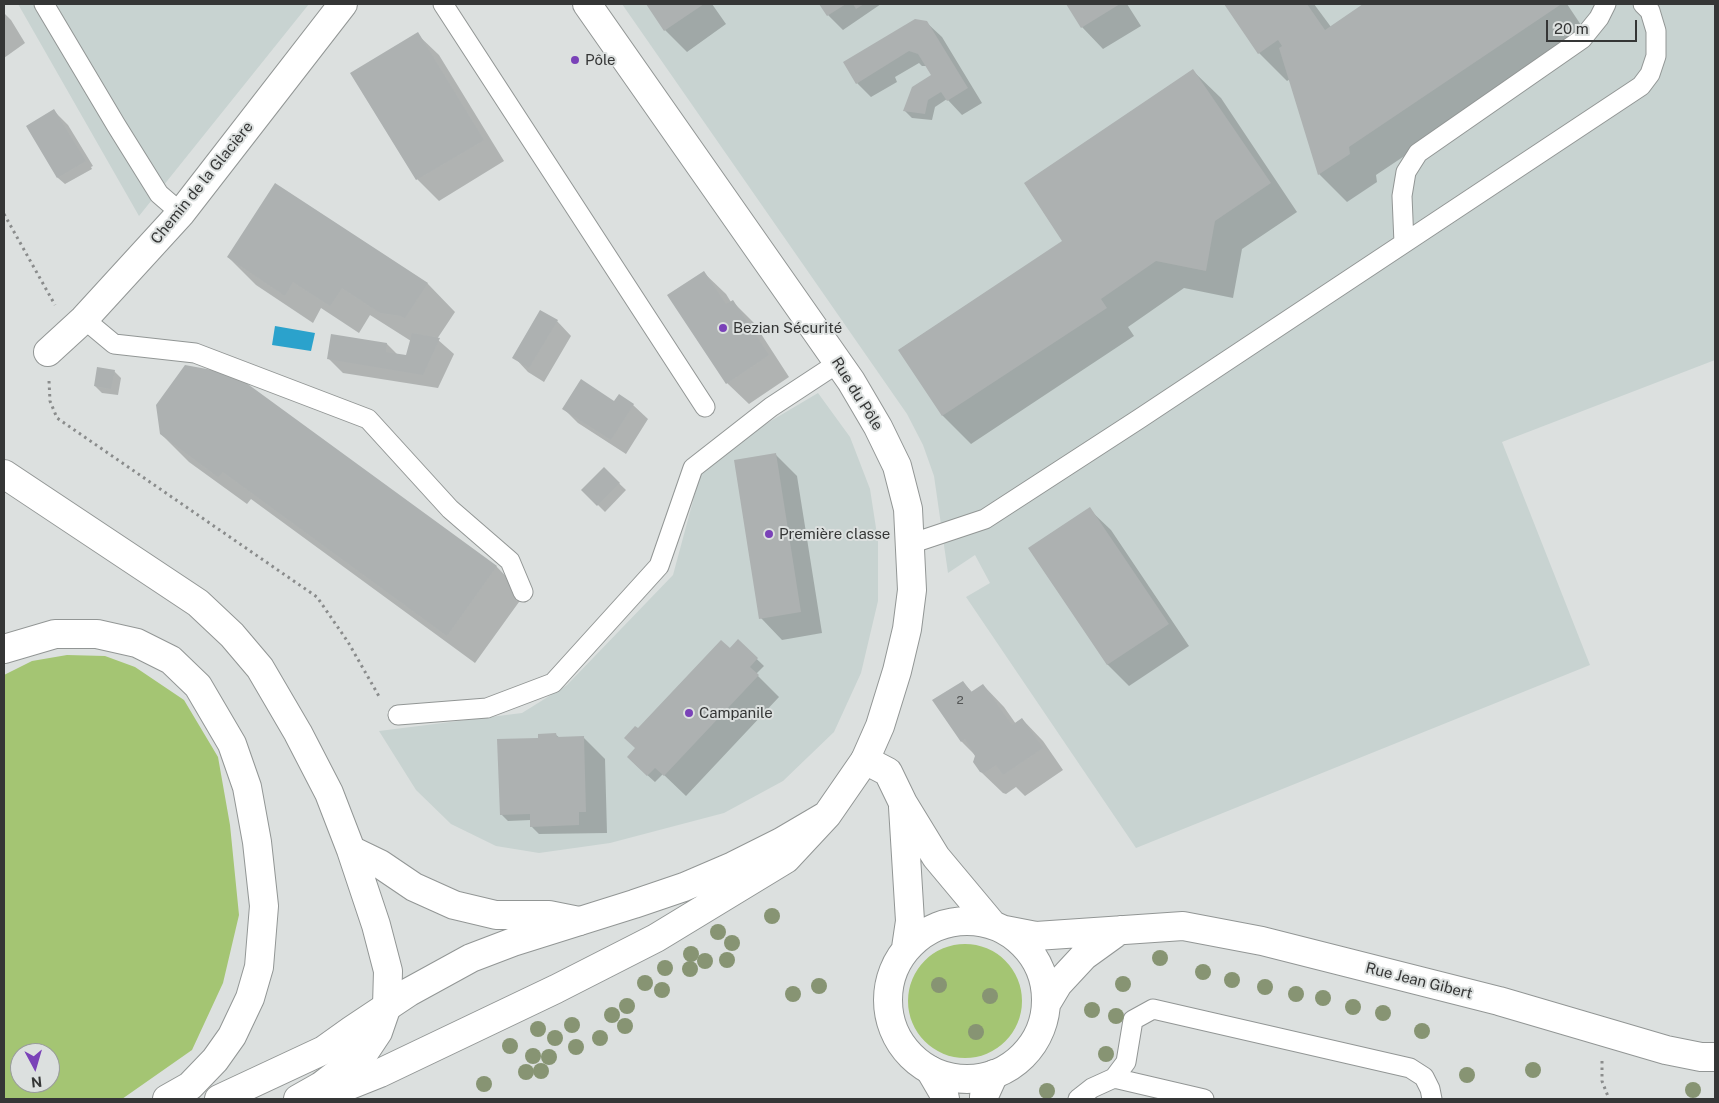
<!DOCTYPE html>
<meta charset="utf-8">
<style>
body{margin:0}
#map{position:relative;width:1719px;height:1103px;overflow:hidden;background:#dce0df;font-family:"Public Sans",sans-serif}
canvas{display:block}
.frame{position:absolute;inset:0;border:5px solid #353636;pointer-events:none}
.north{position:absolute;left:10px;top:1043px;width:50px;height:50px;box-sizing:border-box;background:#dce0df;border:1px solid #999c9b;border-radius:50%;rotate:174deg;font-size:14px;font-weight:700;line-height:20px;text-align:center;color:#353636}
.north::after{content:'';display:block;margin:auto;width:18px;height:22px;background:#7a42b8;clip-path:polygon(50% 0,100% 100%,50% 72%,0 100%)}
.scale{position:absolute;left:1546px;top:20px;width:91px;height:22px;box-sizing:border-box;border:2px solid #353636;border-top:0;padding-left:6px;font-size:15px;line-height:18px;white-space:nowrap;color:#353636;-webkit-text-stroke:4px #dce0df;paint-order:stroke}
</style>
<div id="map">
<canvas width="1719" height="1103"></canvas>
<div class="frame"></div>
<div class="north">N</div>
<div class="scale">20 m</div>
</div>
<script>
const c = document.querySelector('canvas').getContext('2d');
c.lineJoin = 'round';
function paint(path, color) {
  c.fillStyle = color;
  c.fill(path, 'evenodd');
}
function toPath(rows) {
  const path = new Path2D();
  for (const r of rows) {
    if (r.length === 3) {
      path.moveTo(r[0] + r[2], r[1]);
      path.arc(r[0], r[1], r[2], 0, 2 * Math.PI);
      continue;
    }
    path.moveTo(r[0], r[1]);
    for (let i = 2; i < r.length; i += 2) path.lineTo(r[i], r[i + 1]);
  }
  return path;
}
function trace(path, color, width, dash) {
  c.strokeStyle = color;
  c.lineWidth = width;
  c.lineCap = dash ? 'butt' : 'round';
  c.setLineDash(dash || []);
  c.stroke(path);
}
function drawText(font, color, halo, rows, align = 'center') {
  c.font = font + ' "Public Sans",sans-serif';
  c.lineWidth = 4;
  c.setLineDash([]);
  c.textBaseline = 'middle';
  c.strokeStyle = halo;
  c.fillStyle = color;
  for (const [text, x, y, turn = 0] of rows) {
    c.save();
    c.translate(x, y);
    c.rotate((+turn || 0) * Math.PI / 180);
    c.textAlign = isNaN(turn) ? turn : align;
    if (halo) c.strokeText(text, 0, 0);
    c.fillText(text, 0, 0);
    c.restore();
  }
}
const built = toPath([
 [18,4,309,4,139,216],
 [622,4,1715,4,1715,360,1502,442,1590,665,1136,848,966,597,990,583,975,555,948,573,934,476,923,445,907,414],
 [818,393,850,437,870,489,878,541,878,601,861,673,834,732,783,781,724,813,610,843,539,853,496,846,451,824,416,790,379,731,522,713,567,685,673,575,700,475,742,438]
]);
const green = toPath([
 [67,655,105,656,135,667,184,700,218,757,230,825,239,915,223,983,192,1050,122,1099,4,1099,4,675,32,661],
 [20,1053,50,1053,50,1083,20,1083],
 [965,1001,57]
]);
const water = toPath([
 [275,326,315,333,311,351,272,345]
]);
const shadow = toPath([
 [647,4,712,4,726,24,687,52,665,30],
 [821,4,881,4,843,30,828,15],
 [1067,4,1127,4,1141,26,1103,49,1082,27],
 [1225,4,1314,4,1331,27,1366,4,1567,4,1587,34,1376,175,1377,182,1347,202,1319,174,1290,79,1287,81,1259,53],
 [4,13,11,20,25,43,4,58],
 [927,23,942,37,982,103,962,115,947,99,935,107,932,120,912,118,905,111,935,81,927,66,922,66,919,63,895,77,897,82,871,97,857,83],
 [417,34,439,55,504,161,439,201,417,179,352,73],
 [1193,71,1221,98,1297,212,1242,249,1233,298,1184,288,1128,327,1134,336,971,444,943,416,899,350,1064,241],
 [54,111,68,125,93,166,91,167,92,169,65,184,58,178],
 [276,185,428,284,455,312,437,339,454,354,438,388,343,373,328,358,387,344,398,355,407,357,411,341,370,315,359,333,321,308,313,323,256,285,228,257],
 [704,273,726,294,731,302,732,301,754,323,789,377,749,404,727,383],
 [557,321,571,336,544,382,528,372,514,357],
 [114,371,121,378,118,395,102,393,95,386],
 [234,375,497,567,524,595,475,663,251,499,247,504,189,462,161,434],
 [614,403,633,405,648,419,626,454,578,423,564,409],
 [776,455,797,476,822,633,782,640,761,618],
 [604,469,626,490,605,512,583,490],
 [1089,509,1111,530,1189,646,1129,686,1107,664],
 [738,641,764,666,756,674,779,697,686,796,663,774,655,782,635,764,638,730],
 [963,682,972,692,983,685,1004,707,1016,724,1022,719,1043,741,1063,770,1025,796,1016,787,1006,794,1003,793,981,772,976,756,962,742,934,701],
 [556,735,560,738,583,737,605,759,607,833,539,834,532,827,531,820,508,821,501,814,540,739]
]);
const building = toPath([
 [646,4,704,4,664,31],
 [819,4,846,4,827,16],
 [853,4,864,4,856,9],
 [1066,4,1120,4,1081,28],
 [1224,4,1307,4,1325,30,1363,4,1559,4,1560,5,1349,147,1350,154,1318,175,1279,48,1282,46,1278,40,1258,54],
 [915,19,927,21,968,88,947,101,941,92,928,100,925,114,903,111,912,87,931,75,918,54,909,51,856,84,843,62],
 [418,32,484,140,416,180,350,73],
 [1193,69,1271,183,1215,221,1206,271,1156,261,1101,299,1107,308,942,416,898,350,1062,241,1024,183],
 [54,109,86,161,57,178,26,126],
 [275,183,428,283,405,318,401,316,380,313,342,288,330,306,293,282,285,296,227,257],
 [704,271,726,304,733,300,769,355,726,384,667,295],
 [540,310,558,320,529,368,512,358],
 [412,333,440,338,423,375,327,359,331,334,387,343,386,352,406,355],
 [185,365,234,374,497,566,447,636,223,472,218,477,160,434,156,405],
 [97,367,115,370,111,389,94,386],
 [581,379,614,401,619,394,634,404,611,440,562,409],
 [776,453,801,612,759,619,734,460],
 [604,467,620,483,597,506,581,490],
 [1090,507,1169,624,1107,665,1028,548],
 [738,639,758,658,750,667,759,675,664,776,655,768,647,776,627,757,635,748,624,738,635,726,638,728,721,640,730,648],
 [963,681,971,692,983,684,1012,725,1022,718,1043,748,1003,775,996,765,984,773,980,772,973,762,975,756,965,739,961,742,932,700],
 [556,733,557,737,584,736,586,812,579,812,579,825,530,827,530,814,500,815,497,739,538,738,538,734]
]);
const path = toPath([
 [4,214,55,305],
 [49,381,50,401,57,418,317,597,348,642,380,698],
 [1602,1061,1602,1081,1609,1099]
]);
const service = toPath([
 [44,4,116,125,159,194,181,213],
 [443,4,705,407],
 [1404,243,1402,196,1406,172,1418,153,1582,39,1599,18,1606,4],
 [84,319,114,344,195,353,368,419,450,509,510,561,523,592],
 [910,544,985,519,1139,419,1641,86,1650,74,1656,56,1656,31,1650,11,1643,4],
 [398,715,487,708,553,683,659,566,693,468,771,407,838,363],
 [1114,1078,1204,1099],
 [1078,1099,1092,1088,1114,1078,1126,1062,1133,1020,1153,1009,1410,1068,1424,1077,1430,1089,1432,1099]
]);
const minor = toPath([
 [48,352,84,319,181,213,343,4],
 [930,1070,944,1094,945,1099],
 [984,1099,984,1096,994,1074]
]);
const tertiary = toPath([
 [587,4,851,381,878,427,897,466,908,509,912,590,907,629,897,671,880,726,865,760,888,772,903,803,936,857,992,924],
 [903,807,910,921,906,948],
 [967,1000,79],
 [1005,930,1036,936,1183,926,1262,941,1499,1001,1666,1050,1701,1057,1715,1057],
 [1046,1004,1058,984,1084,956,1120,930]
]);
const primary = toPath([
 [219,1099,324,1050,352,1030,409,992,471,958,513,942,634,904,684,887,733,866,781,842,827,815],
 [315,1099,380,1073,556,989,656,938,786,859,827,815,865,760]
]);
const motorway = toPath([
 [4,474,198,603,232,635,260,668,298,733,329,793,351,850,376,925,388,971,387,1006,378,1032,364,1053,321,1086,298,1099],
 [4,649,55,634,97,634,137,643,171,660,198,686,232,744,247,787,257,842,264,906,259,967,250,998,232,1036,215,1060,190,1086,167,1099],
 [351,850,380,864,414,887,454,905,496,915,549,915,579,921]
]);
const trees = [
 [772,916],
 [718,932],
 [732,943],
 [691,954],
 [1160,958],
 [727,960],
 [705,961],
 [665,968],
 [690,969],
 [1203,972],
 [1232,980],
 [645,983],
 [1123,984],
 [939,985],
 [819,986],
 [1265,987],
 [662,990],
 [793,994],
 [1296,994],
 [990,996],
 [1323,998],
 [627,1006],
 [1353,1007],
 [1092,1010],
 [1383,1013],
 [612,1015],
 [1116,1016],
 [572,1025],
 [625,1026],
 [538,1029],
 [1422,1031],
 [976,1032],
 [555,1038],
 [600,1038],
 [510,1046],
 [576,1047],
 [1106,1054],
 [533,1056],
 [549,1057],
 [1533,1070],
 [541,1071],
 [526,1072],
 [1467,1075],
 [484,1084],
 [1693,1090],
 [1047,1091]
];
const markers = [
 [575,60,5,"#7a42b8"],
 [723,328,5,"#7a42b8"],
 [769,534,5,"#7a42b8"],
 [689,713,5,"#7a42b8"]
];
const numberNames = [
 ["2",960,700]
];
const poiNames = [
 ["Pôle",585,60],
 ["Bezian Sécurité",733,328],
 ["Première classe",779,534],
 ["Campanile",699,713]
];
const streetNames = [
 ["Chemin de la Glacière",202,183,-51],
 ["Rue du Pôle",857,394,58],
 ["Rue Jean Gibert",1419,981,14]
];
paint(built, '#c8d3d1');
paint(green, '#a4c573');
paint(water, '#2ba2cc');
paint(shadow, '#0003');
paint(building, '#adb1b1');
trace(service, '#929695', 21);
trace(minor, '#929695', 30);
trace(tertiary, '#929695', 30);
trace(primary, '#929695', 30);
trace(motorway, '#929695', 30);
trace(path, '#8a8c8c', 3, [2.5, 4]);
trace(service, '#fff', 19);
trace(minor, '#fff', 28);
trace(tertiary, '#fff', 28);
trace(primary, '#fff', 28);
trace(motorway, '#fff', 28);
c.fillStyle = '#879473';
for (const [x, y] of trees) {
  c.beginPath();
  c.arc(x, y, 8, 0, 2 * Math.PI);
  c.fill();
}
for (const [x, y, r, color] of markers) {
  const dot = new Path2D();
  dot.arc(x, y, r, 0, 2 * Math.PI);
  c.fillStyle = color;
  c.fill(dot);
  trace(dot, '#dce0df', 2);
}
drawText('12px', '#535555', null, numberNames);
drawText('15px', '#353636', '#dce0df', poiNames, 'left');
drawText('15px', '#353636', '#dce0df', streetNames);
</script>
